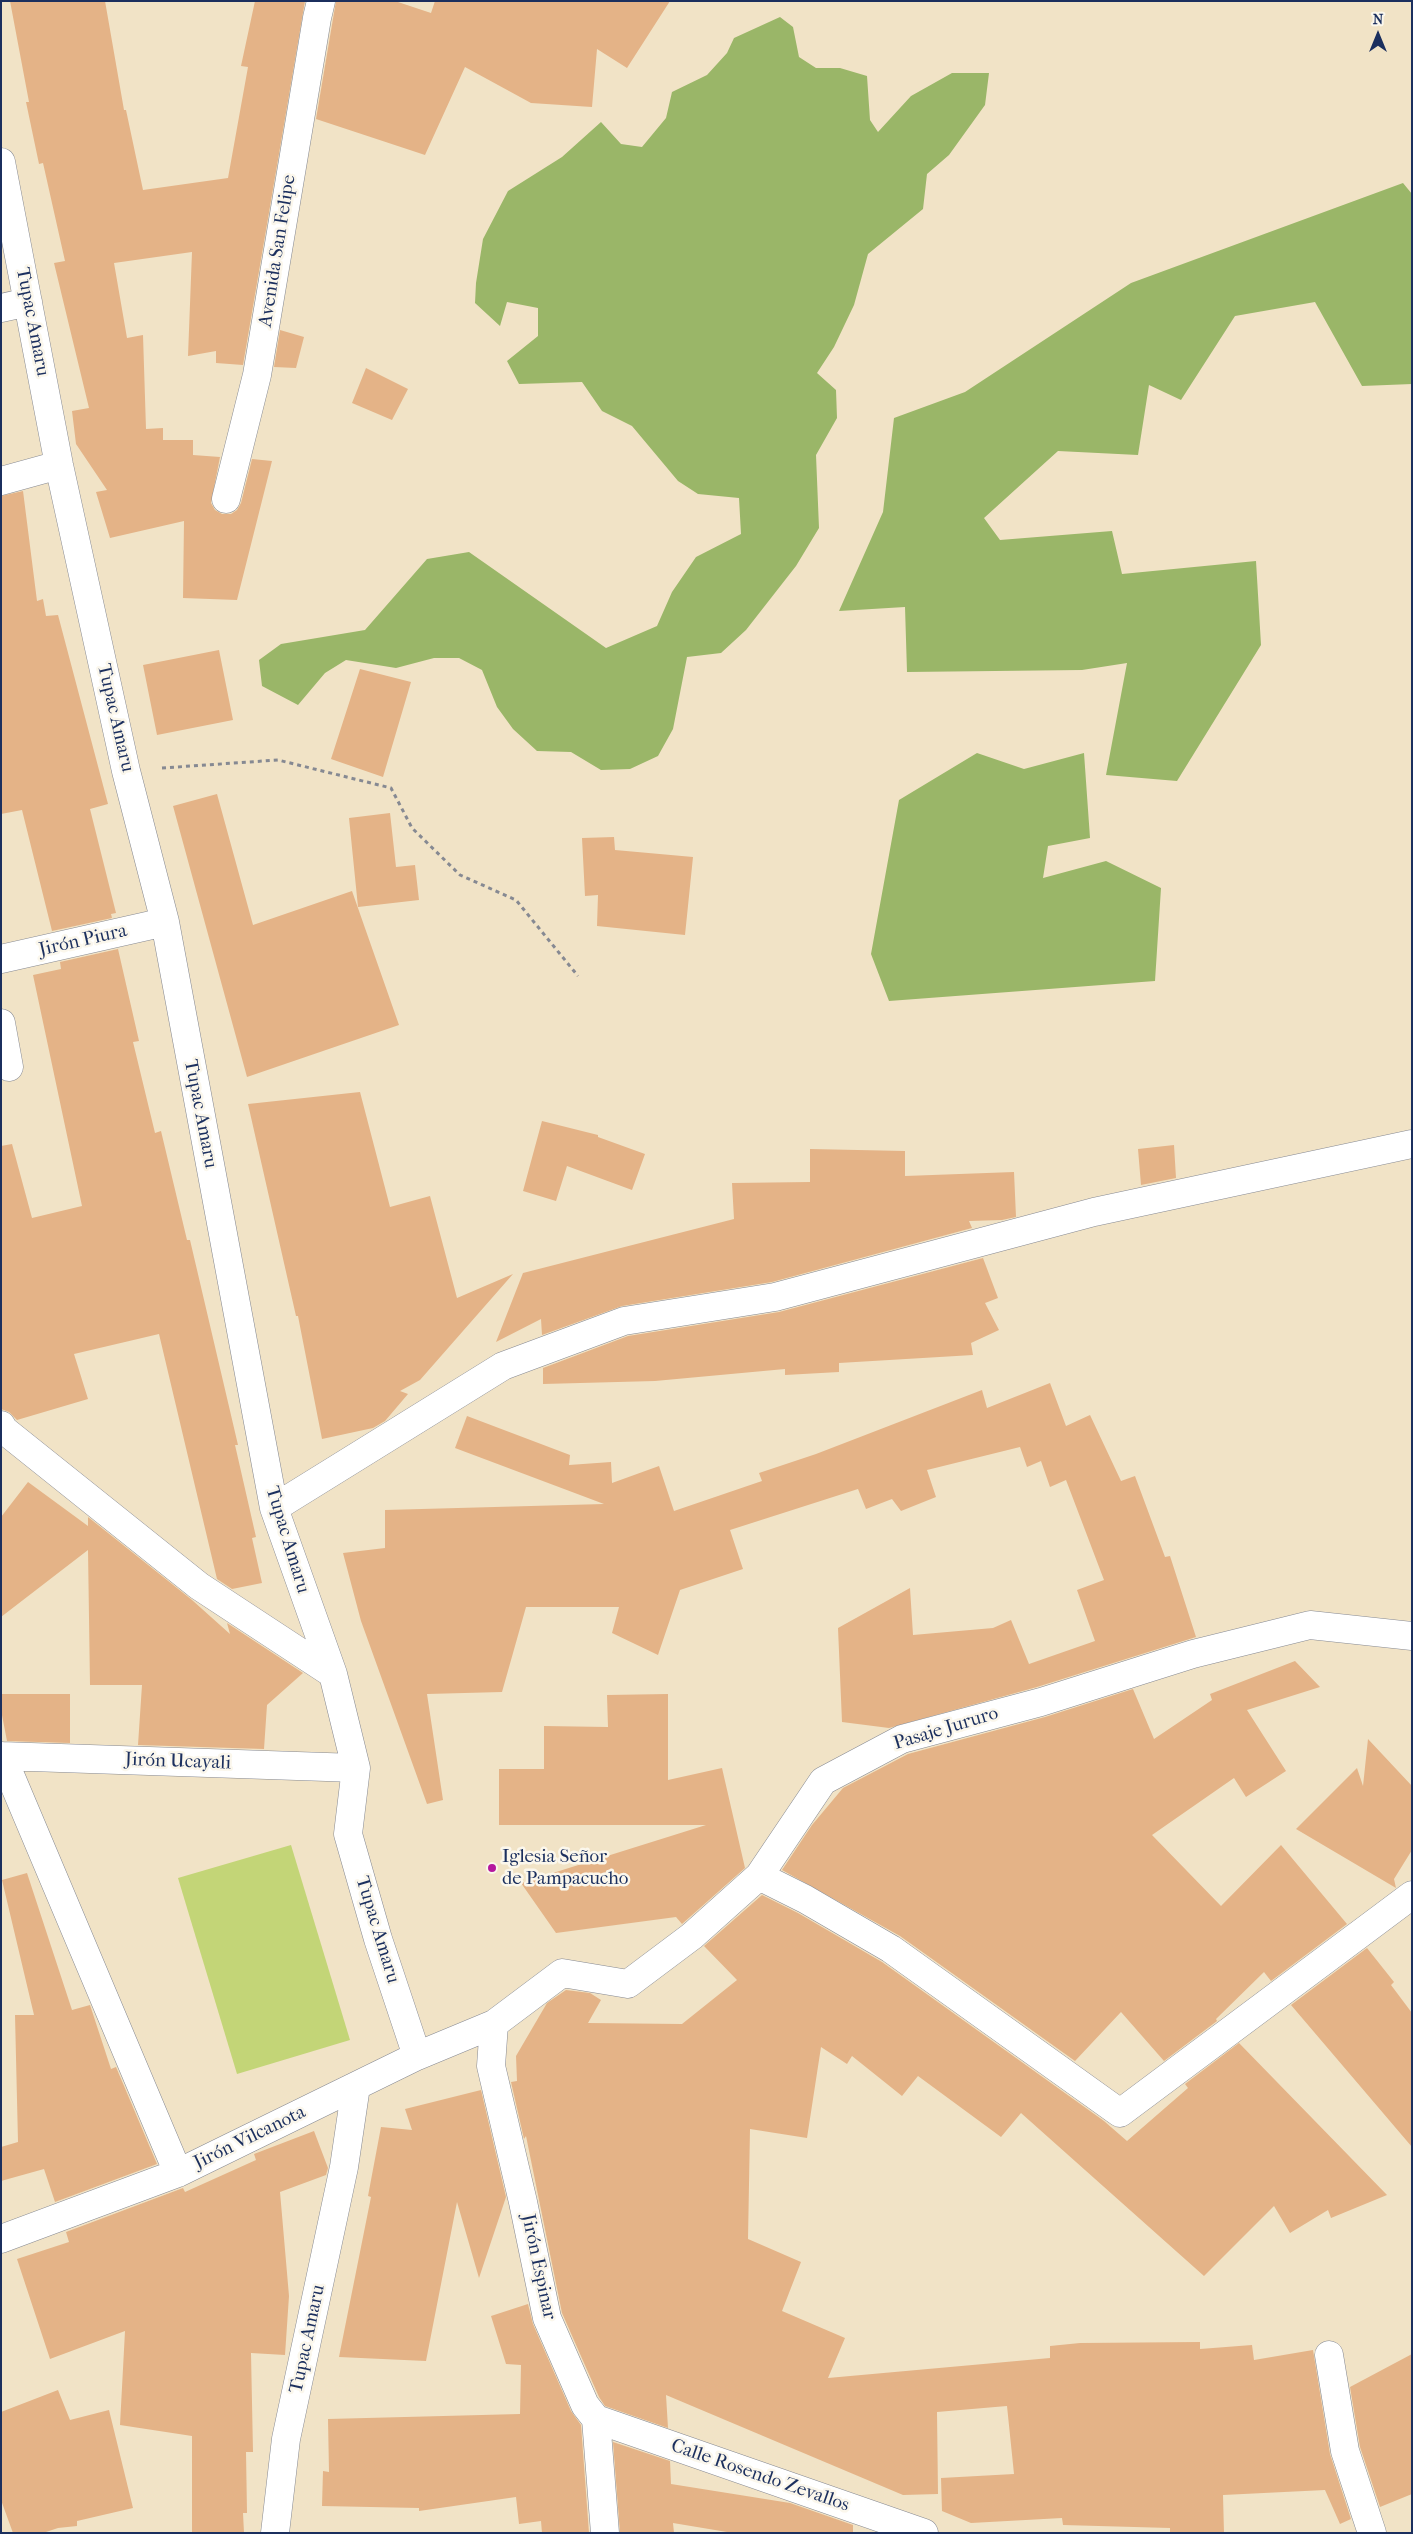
<!DOCTYPE html>
<meta charset="utf-8">
<style>
body{margin:0}
#map{position:relative;width:1413px;height:2534px;overflow:hidden;background:#f1e3c6;font-family:"IM FELL French Canon",serif}
canvas{display:block}
.frame{position:absolute;inset:0;border:2px solid #1b2f5e;pointer-events:none}
.north{position:absolute;left:1353px;top:10px;width:50px;height:50px;-webkit-text-stroke:4px #fbf7ec;paint-order:stroke;rotate:0deg;font-size:14px;font-weight:700;line-height:20px;text-align:center;color:#1b2f5e}
.north::after{content:'';display:block;margin:auto;width:18px;height:22px;background:#1b2f5e;clip-path:polygon(50% 0,100% 100%,50% 72%,0 100%)}
</style>
<div id="map">
<canvas width="1413" height="2534"></canvas>
<div class="frame"></div>
<div class="north">N</div>
</div>
<script>
const c = document.querySelector('canvas').getContext('2d');
c.lineJoin = 'round';
function paint(path, color) {
  c.fillStyle = color;
  c.fill(path, 'evenodd');
}
function toPath(rows) {
  const path = new Path2D();
  for (const r of rows) {
    path.moveTo(r[0], r[1]);
    for (let i = 2; i < r.length; i += 2) path.lineTo(r[i], r[i + 1]);
  }
  return path;
}
function trace(path, color, width, dash) {
  c.strokeStyle = color;
  c.lineWidth = width;
  c.lineCap = dash ? 'butt' : 'round';
  c.setLineDash(dash || []);
  c.stroke(path);
}
function drawText(font, color, halo, rows, align = 'center') {
  c.font = font + ' "IM FELL French Canon",serif';
  c.lineWidth = 5;
  c.setLineDash([]);
  c.textBaseline = 'middle';
  c.strokeStyle = halo;
  c.fillStyle = color;
  for (const [text, x, y, turn = 0] of rows) {
    c.save();
    c.translate(x, y);
    c.rotate((+turn || 0) * Math.PI / 180);
    c.textAlign = isNaN(turn) ? turn : align;
    if (halo) c.strokeText(text, 0, 0);
    c.fillText(text, 0, 0);
    c.restore();
  }
}
const green = toPath([
 [291,1845,350,2040,237,2074,178,1878]
]);
const forest = toPath([
 [780,17,793,27,799,57,816,68,840,68,867,76,870,120,878,132,911,96,952,73,989,73,985,105,949,155,927,174,923,209,868,254,854,305,834,347,817,373,836,390,837,418,816,455,819,528,796,566,746,630,721,653,687,657,673,729,658,756,630,769,601,770,571,752,537,751,513,729,497,707,482,670,459,658,434,658,396,668,346,660,325,673,298,705,262,686,259,660,281,644,365,630,427,559,469,552,606,648,657,626,672,592,696,557,741,534,739,498,698,494,678,481,632,426,602,411,582,382,519,384,507,361,538,336,538,308,507,302,500,326,475,303,476,283,483,239,508,191,562,157,601,122,621,144,642,147,666,118,672,92,707,75,727,53,734,38],
 [1403,183,1412,194,1412,384,1362,386,1315,302,1235,316,1181,400,1149,385,1138,455,1058,451,984,518,1000,540,1112,531,1122,574,1256,561,1261,645,1177,781,1106,775,1127,663,1082,670,907,672,905,607,839,611,883,512,894,418,965,392,1131,283],
 [977,753,1024,769,1084,753,1090,838,1048,846,1043,878,1106,861,1161,888,1155,981,889,1001,871,954,899,800]
]);
const building = toPath([
 [10,1,105,1,124,110,126,110,143,190,228,178,248,67,241,66,255,1,305,1,243,365,216,363,216,351,188,356,192,252,114,263,127,338,143,335,146,429,163,428,163,440,193,440,193,455,220,457,211,503,215,510,222,514,231,514,237,510,241,503,252,459,272,461,237,600,183,598,184,521,110,538,96,492,107,490,76,444,72,411,89,408,54,263,65,261,43,163,39,164,26,102,29,102],
 [336,1,395,1,431,13,435,1,670,1,627,68,597,49,592,107,531,103,465,67,425,155,316,119],
 [280,330,304,337,296,368,274,367],
 [366,368,408,389,392,420,352,403],
 [23,491,37,601,43,599,46,616,58,615,108,804,90,809,116,913,111,914,112,918,52,931,22,810,1,814,1,496],
 [219,650,233,720,157,735,143,665],
 [360,669,411,682,383,777,331,759],
 [217,794,253,925,352,891,399,1025,247,1077,173,806],
 [390,813,396,867,415,865,419,900,358,907,349,818],
 [614,837,615,850,693,857,685,935,597,926,598,895,585,896,582,838],
 [118,949,139,1041,133,1042,155,1133,161,1131,187,1240,190,1240,238,1445,235,1445,256,1537,252,1538,262,1583,232,1589,217,1579,159,1334,74,1354,88,1399,17,1420,9,1412,1,1409,1,1146,12,1144,32,1218,82,1206,33,975,61,969,60,962],
 [360,1092,390,1207,430,1196,457,1298,513,1274,420,1380,400,1391,408,1394,385,1421,373,1428,322,1439,298,1316,296,1316,248,1104],
 [542,1121,598,1135,598,1137,645,1154,632,1190,567,1166,556,1201,523,1191],
 [1174,1145,1176,1178,1141,1185,1138,1149],
 [810,1149,905,1151,905,1176,1014,1172,1016,1217,1002,1220,969,1221,972,1228,772,1282,622,1306,542,1335,541,1319,496,1342,523,1273,734,1219,732,1183,810,1182],
 [983,1258,998,1298,985,1303,999,1330,971,1343,973,1355,839,1363,839,1372,785,1375,785,1369,655,1381,543,1384,543,1368,628,1336,779,1312],
 [1050,1383,1066,1426,1090,1415,1121,1481,1135,1476,1165,1557,1170,1556,1196,1637,1037,1687,889,1728,842,1722,838,1628,910,1588,913,1635,993,1628,1011,1620,1029,1664,1095,1641,1077,1590,1104,1580,1066,1480,1050,1487,1041,1461,1027,1467,1020,1447,927,1470,936,1497,901,1511,892,1499,866,1509,858,1489,730,1530,743,1569,680,1590,658,1655,612,1633,619,1607,526,1607,502,1692,427,1694,443,1800,427,1804,361,1621,343,1553,385,1548,385,1510,604,1504,455,1448,467,1416,570,1455,569,1465,611,1462,612,1483,659,1466,674,1511,762,1481,759,1473,816,1454,982,1390,987,1408],
 [28,1482,88,1526,88,1517,192,1600,230,1634,227,1623,303,1673,267,1705,264,1749,138,1745,142,1685,90,1685,88,1550,1,1617,1,1517],
 [1295,1661,1320,1687,1247,1710,1286,1771,1246,1797,1234,1778,1152,1835,1221,1906,1281,1845,1347,1924,1271,1981,1264,1972,1216,2019,1217,2021,1164,2061,1121,2012,1075,2061,900,1936,782,1870,812,1825,843,1788,908,1754,1045,1717,1133,1689,1154,1739,1212,1700,1210,1694],
 [1,1694,70,1694,70,1743,7,1741,1,1710],
 [668,1694,668,1780,722,1768,745,1868,682,1924,676,1917,556,1933,521,1883,706,1825,499,1825,499,1769,544,1769,544,1726,608,1727,607,1695],
 [1368,1739,1412,1786,1412,1850,1394,1879,1396,1888,1296,1829,1357,1768,1363,1786],
 [27,1873,72,2010,90,2005,111,2069,116,2067,157,2164,55,2202,44,2169,1,2181,1,2147,18,2142,15,2015,34,2015,2,1880],
 [762,1895,798,1913,882,1962,1104,2121,1127,2141,1188,2088,1185,2084,1239,2043,1387,2195,1331,2218,1328,2210,1290,2233,1274,2206,1204,2276,1021,2113,1001,2137,918,2076,902,2096,852,2056,847,2064,821,2047,807,2138,750,2129,748,2239,801,2262,782,2311,845,2338,828,2378,1050,2358,1050,2346,1080,2343,1200,2342,1200,2349,1252,2345,1254,2360,1313,2350,1330,2454,1351,2519,1340,2524,1325,2490,1223,2495,1224,2533,1170,2533,1170,2528,1063,2525,1062,2518,971,2523,942,2511,941,2478,1014,2474,1007,2406,937,2412,938,2494,903,2495,666,2395,668,2428,605,2406,599,2397,562,2313,526,2136,524,2139,511,2082,517,2081,516,2056,547,2003,566,1990,590,1993,601,2000,588,2023,682,2024,737,1980,704,1946],
 [1367,1948,1394,1982,1391,1985,1412,2013,1412,2147,1291,2005],
 [481,2090,506,2197,479,2278,457,2202,426,2361,339,2357,371,2197,368,2196,381,2127,412,2130,405,2109],
 [314,2131,328,2168,326,2175,280,2192,289,2296,285,2355,251,2353,253,2452,246,2452,247,2513,243,2513,244,2533,192,2533,192,2436,120,2425,125,2331,50,2359,17,2259,69,2242,66,2232,183,2188,185,2192,256,2160,254,2154],
 [528,2304,533,2324,571,2411,581,2425,589,2533,542,2533,541,2521,519,2524,516,2497,419,2511,419,2508,322,2506,323,2471,329,2472,328,2419,520,2414,521,2365,506,2364,491,2316],
 [1412,2354,1412,2494,1380,2507,1360,2447,1350,2387],
 [58,2390,70,2420,109,2410,133,2508,77,2521,77,2526,58,2528,43,2533,13,2533,1,2500,1,2412],
 [613,2442,670,2461,671,2484,790,2503,853,2525,853,2533,733,2533,673,2523,674,2533,620,2533]
]);
const path = toPath([
 [162,768,278,760,391,788,412,828,460,875,516,900,578,976]
]);
const minor = toPath([
 [1,162,59,465,126,771,165,922,274,1508,333,1674,356,1768,348,1834,378,1939,417,2056],
 [1,308,28,302],
 [1,481,59,465],
 [226,499,257,375,317,18,321,1],
 [1,959,165,922],
 [1,1023,9,1067],
 [1,1425,4,1430,199,1586,333,1674],
 [274,1508,503,1366,624,1321,775,1297,1094,1212,1412,1144],
 [1,1756,356,1768],
 [2,1756,178,2173],
 [759,1876,805,1899,891,1949,1120,2113,1412,1895],
 [494,2024,491,2066,523,2202,547,2318,585,2405,596,2419,605,2533],
 [1,2239,178,2173,417,2056,494,2024,562,1973,628,1984,692,1936,759,1876,823,1781,902,1739,1041,1702,1193,1654,1310,1625,1412,1636],
 [1329,2355,1345,2451,1372,2533],
 [596,2419,924,2533],
 [275,2533,286,2439,344,2167,356,2086]
]);
const markers = [
 [492,1868,5,"#b5179e"]
];
const streetNames = [
 ["Avenida San Felipe",278,251,-81],
 ["Tupac Amaru",32,322,79],
 ["Tupac Amaru",115,718,77],
 ["Jirón Piura",83,941,-13],
 ["Tupac Amaru",200,1114,79],
 ["Tupac Amaru",287,1540,73],
 ["Pasaje Jururo",946,1729,-17],
 ["Jirón Ucayali",178,1762,2],
 ["Tupac Amaru",377,1930,73],
 ["Jirón Vilcanota",250,2138,-26],
 ["Jirón Espinar",538,2267,78],
 ["Tupac Amaru",308,2339,-78],
 ["Calle Rosendo Zevallos",760,2476,19]
];
const poiNames = [
 ["Iglesia Señor",502,1857],
 ["de Pampacucho",502,1879]
];
paint(green, '#c3d577');
paint(forest, '#9ab668');
paint(building, '#e4b387');
trace(minor, '#868992', 29);
trace(path, '#868992', 3, [4, 4]);
trace(minor, '#fff', 28);
for (const [x, y, r, color] of markers) {
  const dot = new Path2D();
  dot.arc(x, y, r, 0, 2 * Math.PI);
  c.fillStyle = color;
  c.fill(dot);
  trace(dot, '#fbf7ec', 2);
}
drawText('19px', '#1b2f5e', '#fbf7ec', streetNames);
drawText('19px', '#1b2f5e', '#fbf7ec', poiNames, 'left');
</script>
